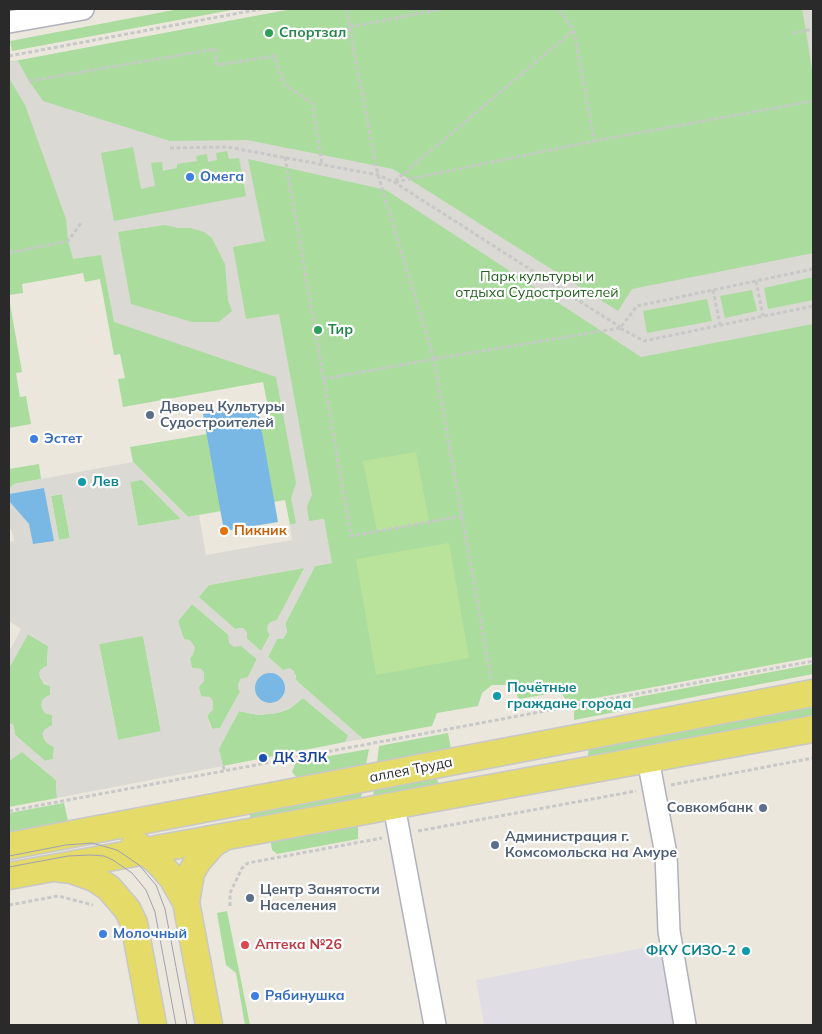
<!DOCTYPE html>
<meta charset="utf-8">
<style>
body{margin:0}
#map{position:relative;width:822px;height:1034px;overflow:hidden;background:#ebe7dd;font-family:Mulish,sans-serif}
canvas{display:block}
.frame{position:absolute;inset:0;border:10px solid #2a2a2a;pointer-events:none}
</style>
<div id="map">
<canvas width="822" height="1034"></canvas>
<div class="frame"></div>
</div>
<script>
const c = document.querySelector('canvas').getContext('2d');
c.lineJoin = 'round';
function paint(path, color) {
  c.fillStyle = color;
  c.fill(path, 'evenodd');
}
function toPath(rows) {
  const path = new Path2D();
  for (const r of rows) {
    if (r.length === 3) {
      path.moveTo(r[0] + r[2], r[1]);
      path.arc(r[0], r[1], r[2], 0, 2 * Math.PI);
      continue;
    }
    path.moveTo(r[0], r[1]);
    for (let i = 2; i < r.length; i += 2) path.lineTo(r[i], r[i + 1]);
  }
  return path;
}
function trace(path, color, width, dash) {
  c.strokeStyle = color;
  c.lineWidth = width;
  c.lineCap = dash ? 'butt' : 'round';
  c.setLineDash(dash || []);
  c.stroke(path);
}
function drawText(font, color, halo, rows, align = 'center') {
  c.font = font + ' Mulish,sans-serif';
  c.lineWidth = 4.5;
  c.setLineDash([]);
  c.textBaseline = 'middle';
  c.strokeStyle = halo;
  c.fillStyle = color;
  for (const [text, x, y, turn = 0] of rows) {
    c.save();
    c.translate(x, y);
    c.rotate((+turn || 0) * Math.PI / 180);
    c.textAlign = isNaN(turn) ? turn : align;
    if (halo) c.strokeText(text, 0, 0);
    c.fillText(text, 0, 0);
    c.restore();
  }
}
const industrial = toPath([
 [678,941,695,1025,484,1025,476,980]
]);
const green = toPath([
 [179,9,237,9,12,51,10,41],
 [292,9,813,9,813,657,569,703,560,692,519,699,516,693,506,685,492,685,482,693,478,706,437,713,432,726,363,739,295,680,296,675,283,670,268,657,277,639,282,639,285,636,287,631,285,624,315,566,331,563,324,519,290,525,285,500,274,502,260,424,271,422,263,382,123,407,118,379,125,378,120,354,114,355,100,279,85,282,83,273,22,284,23,293,9,295,9,62],
 [9,298,22,372,16,373,20,397,26,396,31,424,9,428],
 [207,434,221,511,188,517,133,462,130,447],
 [39,464,41,479,14,484,9,489,9,469],
 [142,479,181,519,138,526,130,482],
 [62,494,70,538,59,540,51,496],
 [305,567,277,620,275,621,270,635,261,651,247,639,245,630,243,628,235,629,198,597,209,585],
 [192,604,257,659,248,677,238,684,240,692,220,728,212,729,207,715,210,713,201,696,198,687,204,673,201,669,192,668,178,621],
 [28,634,48,646,47,666,43,668,40,677,44,684,51,686,50,695,46,697,42,708,45,713,52,715,52,726,43,737,47,743,54,747,53,759,45,761,15,735,13,725,9,723,9,668],
 [143,635,161,732,118,740,99,644],
 [813,664,813,674,574,720,574,709],
 [303,698,349,736,345,742,223,766,218,749,239,711,258,715,277,713,289,709],
 [813,703,813,720,589,758,588,755,589,747],
 [448,733,451,749,377,763,379,746],
 [369,749,366,765,296,777,292,772,296,762],
 [21,751,56,780,57,798,9,807,9,761],
 [435,775,439,784,372,802,375,785],
 [363,787,360,804,251,819,250,816,250,813],
 [64,803,68,821,9,832,9,813],
 [355,824,358,828,358,839,277,854,272,850,271,843,273,838],
 [227,911,250,1025,245,1025,236,973,226,965,217,913]
]);
const pitch = toPath([
 [416,452,429,522,377,531,363,461],
 [449,543,469,658,376,675,356,559]
]);
const plaza = toPath([
 [802,9,813,9,813,77,806,31],
 [18,61,29,81,43,101,170,141,247,140,393,169,618,311,632,289,813,253,813,277,764,288,768,309,813,300,813,324,641,357,386,190,248,159,265,241,233,247,246,319,279,314,312,495,307,506,309,521,324,519,332,563,315,566,285,624,287,631,285,636,282,639,277,639,268,657,283,670,290,668,294,671,296,680,363,739,345,742,348,735,303,698,289,709,277,713,258,715,239,711,219,749,223,766,57,798,56,780,22,752,9,761,9,723,14,727,15,735,45,761,53,759,54,747,47,743,42,734,45,729,52,725,52,715,45,713,41,705,43,699,50,695,50,686,42,681,39,674,40,670,47,666,48,646,28,634,9,668,9,652,21,629,9,621,9,542,14,541,12,531,9,527,9,501,29,524,44,488,9,494,9,489,14,484,133,462,188,517,199,515,206,555,292,540,290,525,296,523,291,498,296,483,276,377,114,322,101,255,73,259,68,241,66,219,25,105,9,78,9,62],
 [133,147,141,189,155,186,151,163,162,162,163,171,177,168,177,164,197,161,196,156,207,154,208,162,217,160,216,153,227,151,229,159,239,158,246,196,114,221,101,153],
 [165,225,178,228,190,228,204,232,212,238,225,264,228,300,232,311,219,322,192,322,131,304,118,232],
 [752,290,757,311,725,318,720,296],
 [707,299,712,321,647,333,643,311],
 [142,480,180,518,180,519,138,526,130,482],
 [62,494,70,538,59,540,51,496],
 [305,568,277,620,271,622,268,624,267,630,270,636,261,651,247,639,247,632,243,628,235,629,199,597,209,585],
 [192,604,228,634,229,643,234,647,241,646,257,659,248,677,240,679,238,688,240,692,220,728,211,729,207,715,213,710,213,701,210,697,201,696,199,687,204,681,204,673,201,669,192,668,190,658,193,655,195,647,190,640,184,639,178,621],
 [143,636,161,731,118,740,99,644]
]);
const water = toPath([
 [257,404,278,522,224,531,203,414],
 [44,488,54,541,33,544,29,524,9,501,9,494],
 [270,688,15]
]);
const path = toPath([
 [346,9,378,175,434,359,620,328],
 [559,9,574,30,594,141],
 [350,27,442,9],
 [793,33,813,29],
 [9,56,261,9],
 [29,81,215,49,217,65,275,56,283,83,312,103,322,164],
 [170,148,228,147,378,175,394,182,620,327],
 [285,157,351,536,462,516],
 [395,181,574,30],
 [395,182,594,141,813,101],
 [9,253,68,241,81,223],
 [813,269,637,306,620,328,644,341,813,306],
 [756,281,763,316],
 [713,290,720,325],
 [323,379,434,359,491,679],
 [223,766,225,772],
 [671,785,813,758],
 [9,811,813,661],
 [418,831,636,791],
 [9,905,58,896,93,905],
 [230,906,230,893,242,868,248,863,382,838]
]);
const minor = toPath([
 [9,22,83,9],
 [648,759,666,854,669,931,685,1025],
 [394,806,435,1025]
]);
const major = toPath([
 [135,843,159,863,173,879,186,902,209,1025],
 [9,846,813,693],
 [61,869,72,870,94,878,109,888,127,909,134,923,153,1025],
 [9,876,813,729],
 [186,902,191,873,198,861,213,844,224,837]
]);
const tram = toPath([
 [9,856,66,845,92,843,117,850,139,865,156,885,165,909,187,1025],
 [9,867,68,856,91,855,104,856,113,860,132,873,146,890,155,912,176,1025]
]);
const markers = [
 [269,33,5,"#2e9e5b"],
 [190,177,5,"#3f7fe0"],
 [318,330,5,"#2e9e5b"],
 [150,415,5,"#5c6f8a"],
 [34,439,5,"#3f7fe0"],
 [82,482,5,"#0f9aa8"],
 [224,531,5,"#e8710a"],
 [497,696,5,"#0f9aa8"],
 [263,758,5,"#1a4fb4"],
 [763,808,5,"#5c6f8a"],
 [495,845,5,"#5c6f8a"],
 [250,898,5,"#5c6f8a"],
 [103,934,5,"#3f7fe0"],
 [245,945,5,"#e0444e"],
 [746,951,5,"#0f9aa8"],
 [255,996,5,"#3f7fe0"]
];
const leisureNames = [
 ["Спортзал",279,33],
 ["Тир",328,330]
];
const shopNames = [
 ["Омега",200,177],
 ["Эстет",44,439],
 ["Молочный",113,934],
 ["Рябинушка",265,996]
];
const parkNames = [
 ["Парк культуры и",537,277],
 ["отдыха Судостроителей",537,293]
];
const serviceNames = [
 ["Дворец Культуры",160,407],
 ["Судостроителей",160,423],
 ["Совкомбанк",753,808,"right"],
 ["Администрация г.",505,837],
 ["Комсомольска на Амуре",505,853],
 ["Центр Занятости",260,890],
 ["Населения",260,906]
];
const cultureNames = [
 ["Лев",92,482],
 ["Почётные",507,688],
 ["граждане города",507,704],
 ["ФКУ СИЗО-2",736,951,"right"]
];
const foodNames = [
 ["Пикник",234,531]
];
const transitNames = [
 ["ДК ЗЛК",273,758]
];
const streetNames = [
 ["аллея Труда",411,770,-11]
];
const healthNames = [
 ["Аптека №26",255,945]
];
paint(industrial, '#e0dde4');
paint(green, '#aadc9e');
paint(pitch, '#b9e39b');
paint(plaza, '#dbd9d3');
paint(water, '#79b7e4');
trace(minor, '#b0b1bc', 24);
trace(major, '#c8c8c8', 29);
trace(path, '#c8c8c8', 3, [4, 2.5]);
trace(minor, '#fff', 21);
trace(major, '#e4db69', 26);
trace(tram, '#a0a0b2', 1);
for (const [x, y, r, color] of markers) {
  const dot = new Path2D();
  dot.arc(x, y, r, 0, 2 * Math.PI);
  c.fillStyle = color;
  c.fill(dot);
  trace(dot, '#fff', 2);
}
drawText('bold 14px', '#27864d', '#fff', leisureNames, 'left');
drawText('bold 14px', '#366cbe', '#fff', shopNames, 'left');
drawText('14px', '#246020', '#fff', parkNames);
drawText('bold 14px', '#4e5e75', '#fff', serviceNames, 'left');
drawText('bold 14px', '#0d838f', '#fff', cultureNames, 'left');
drawText('bold 14px', '#c56008', '#fff', foodNames, 'left');
drawText('bold 14px', '#164399', '#fff', transitNames, 'left');
drawText('14px', '#2a2a2a', '#fff', streetNames);
drawText('bold 14px', '#be3a42', '#fff', healthNames, 'left');
</script>
